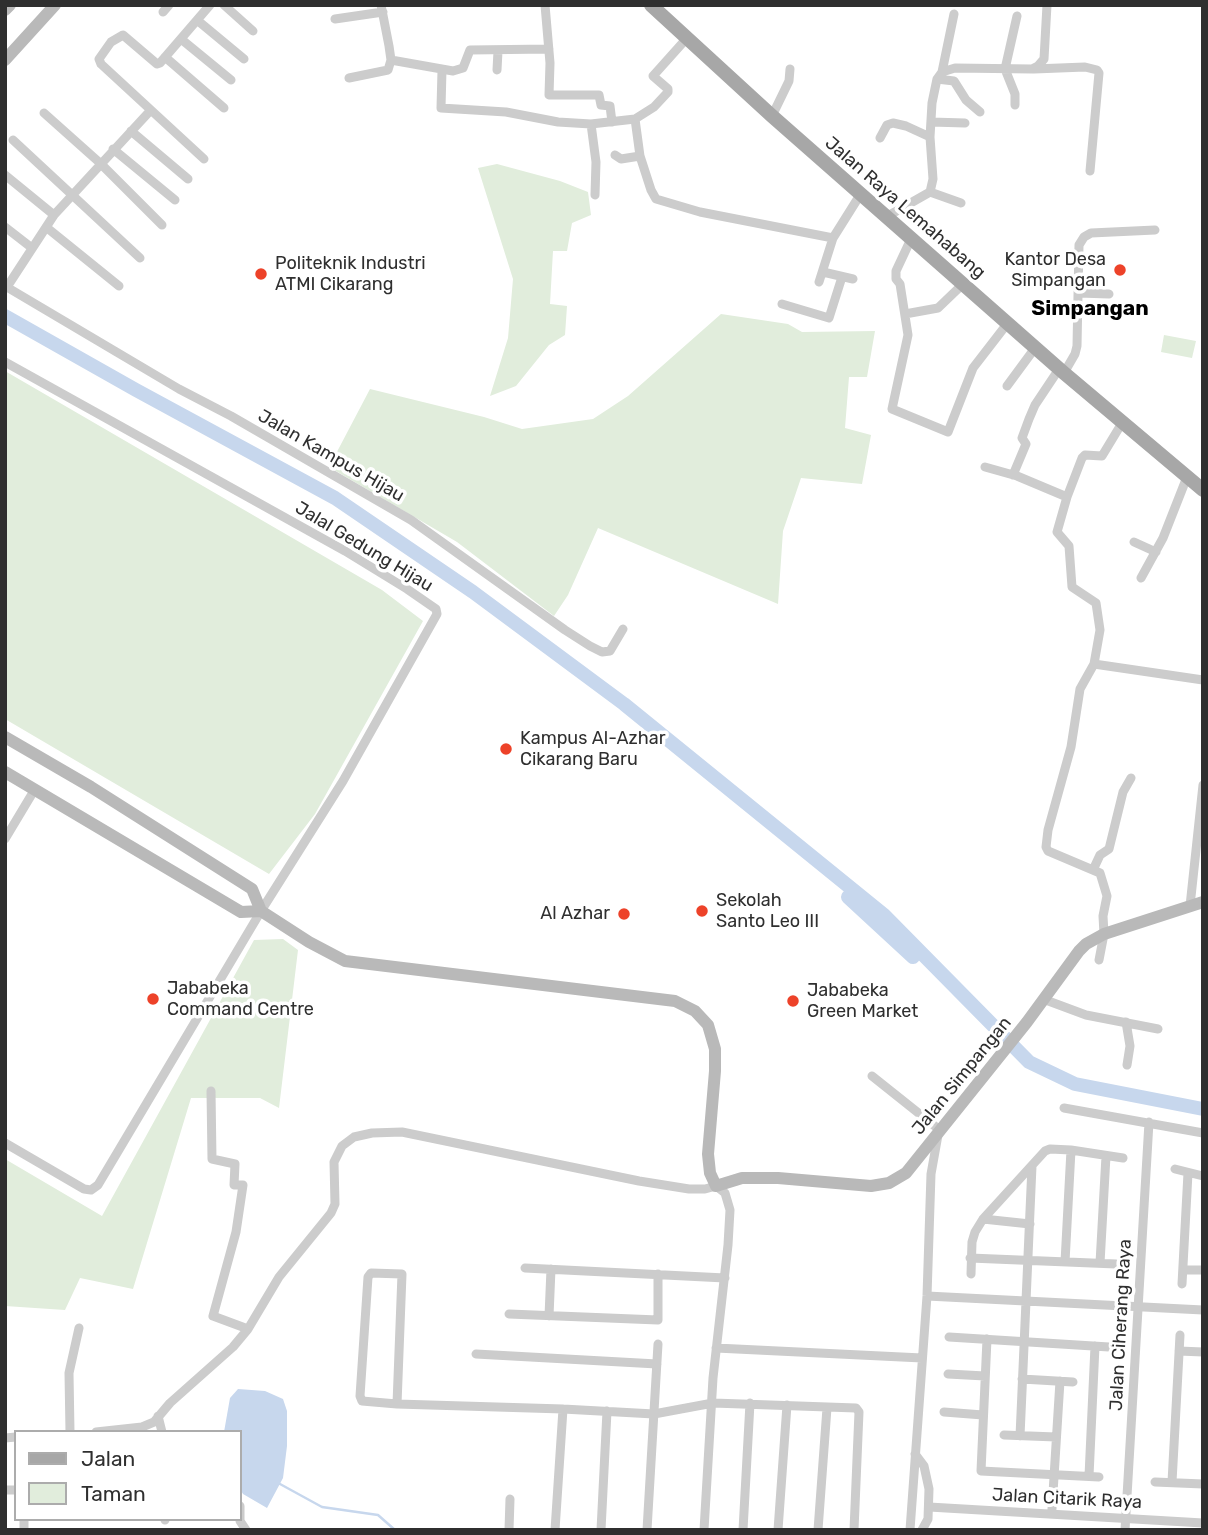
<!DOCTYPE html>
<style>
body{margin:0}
#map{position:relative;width:1208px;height:1535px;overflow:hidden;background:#fff;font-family:Rubik,sans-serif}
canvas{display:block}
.frame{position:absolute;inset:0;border:7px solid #2f2f2f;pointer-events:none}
.legend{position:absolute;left:14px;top:1430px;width:228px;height:91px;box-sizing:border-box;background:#fff;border:2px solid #acacac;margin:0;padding:9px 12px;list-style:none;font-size:21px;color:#2f2f2f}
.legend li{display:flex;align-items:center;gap:14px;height:35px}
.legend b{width:35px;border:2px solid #acacac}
</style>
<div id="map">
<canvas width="1208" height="1535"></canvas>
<div class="frame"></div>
<ul class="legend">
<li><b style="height:9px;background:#a7a7a7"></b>Jalan</li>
<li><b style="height:19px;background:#e1eddc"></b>Taman</li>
</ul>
</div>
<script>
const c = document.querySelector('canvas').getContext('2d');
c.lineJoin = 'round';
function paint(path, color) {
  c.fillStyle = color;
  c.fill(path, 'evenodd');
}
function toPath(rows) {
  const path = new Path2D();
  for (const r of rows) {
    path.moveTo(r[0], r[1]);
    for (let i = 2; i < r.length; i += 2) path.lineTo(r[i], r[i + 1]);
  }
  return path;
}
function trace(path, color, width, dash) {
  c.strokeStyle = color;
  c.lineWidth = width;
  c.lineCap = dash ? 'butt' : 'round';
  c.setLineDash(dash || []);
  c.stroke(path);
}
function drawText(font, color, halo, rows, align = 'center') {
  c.font = font + ' Rubik,sans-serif';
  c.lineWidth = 7;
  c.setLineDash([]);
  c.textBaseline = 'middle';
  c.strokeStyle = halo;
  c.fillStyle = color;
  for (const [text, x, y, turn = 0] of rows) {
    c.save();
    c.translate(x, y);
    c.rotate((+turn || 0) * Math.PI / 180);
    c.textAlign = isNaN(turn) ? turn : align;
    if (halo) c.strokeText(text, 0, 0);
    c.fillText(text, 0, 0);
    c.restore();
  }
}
const green = toPath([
 [497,164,560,181,588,192,591,215,572,223,567,251,553,251,550,304,567,306,565,335,549,345,516,386,490,396,508,338,513,279,478,168],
 [721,314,788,324,802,332,875,331,867,377,849,377,845,428,871,435,862,484,801,478,783,531,778,604,598,528,568,595,554,616,457,542,329,467,370,389,484,417,522,429,593,419,628,396],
 [1164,335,1196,341,1192,358,1161,352],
 [5,371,382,590,423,621,315,814,269,874,5,719],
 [283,939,298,950,279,1108,260,1098,191,1098,133,1289,80,1278,65,1310,5,1306,5,1159,102,1216,254,940]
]);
const water = toPath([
 [238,1389,265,1391,283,1399,287,1411,287,1446,283,1478,267,1508,243,1494,240,1489,240,1432,224,1432,230,1398]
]);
const stream = toPath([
 [280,1484,322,1507,378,1515,395,1530]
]);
const river = toPath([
 [5,316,136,390,335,498,473,592,624,704,884,915,1029,1062,1075,1084,1203,1109],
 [848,897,913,957]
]);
const street = toPath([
 [224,5,253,31],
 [545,5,550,63,549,95,599,95,601,105,610,106,612,122],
 [163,12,169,5],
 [335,19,383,12],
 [197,20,244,59],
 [181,39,231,80],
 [165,57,224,108],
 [391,60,453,71,463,68,470,50,549,49],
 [1034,69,1085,67,1097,70,1099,73,1090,171],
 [442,70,441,108,506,112,558,122,591,124,635,119,640,156,651,190,656,199,700,212,833,238],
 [497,70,498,51],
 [942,72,954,14],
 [349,78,388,70,391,60,389,46,381,5],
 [937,79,954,81,966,100,980,112],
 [1015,105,1015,94,1005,69,1017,16],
 [44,113,100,163,162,225],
 [772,116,789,81,790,69],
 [635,119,654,107,668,92,668,89,653,76,687,38],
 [931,122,965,123],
 [591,124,596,162,595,195],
 [131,131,188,179],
 [880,138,887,125,893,123,906,126,930,137],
 [13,140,140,258],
 [113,149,175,200],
 [615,155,621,159,640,156],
 [204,159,101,64,99,59,111,42,123,35,157,64,160,63,210,5],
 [5,175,54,215],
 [930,192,961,203],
 [886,217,930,192,933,179,930,137,932,103,937,79,942,72,955,68,1032,69,1038,66,1044,59,1047,5],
 [5,227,32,248],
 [46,227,119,286],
 [911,239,896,271,896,279,900,284,908,335,892,409,948,432,973,368,1007,324],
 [823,272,853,279],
 [819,282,833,238,860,195],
 [5,286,179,389,231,416,411,520,565,630,590,646,602,652,610,651,623,629],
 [7,287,54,215,150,111],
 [1079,293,1109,294],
 [782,304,829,318,842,277],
 [905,314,938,308,963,284],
 [5,362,345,551,407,589,436,609,437,614,343,781,261,911,98,1185,91,1190,84,1189,5,1143],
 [1064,373,1075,354,1077,346,1079,245,1084,237,1091,233,1155,230],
 [1007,386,1035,348],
 [985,467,1017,476,1067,497],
 [1013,475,1026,444,1022,438,1029,419,1035,405,1059,369],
 [1134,542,1156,552],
 [1141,578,1163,538,1187,477],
 [1094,664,1203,680],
 [5,839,35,789],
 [1093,870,1100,855,1109,849,1123,792,1131,778],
 [1190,906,1203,785],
 [1099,960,1104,934,1103,916,1107,896,1100,873,1048,851,1046,847,1048,830,1071,747,1080,689,1094,664,1100,630,1096,603,1072,587,1069,546,1057,532,1067,497,1082,458,1085,455,1102,456,1122,423],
 [1043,999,1086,1015,1158,1029],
 [1126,1022,1130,1046,1127,1065],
 [872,1076,941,1131],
 [211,1091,212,1159,235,1164,234,1185,243,1185,236,1232,213,1316,248,1329],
 [1064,1108,1203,1133],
 [1175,1169,1203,1176],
 [983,1219,1030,1224],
 [970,1258,1116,1264],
 [1065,1262,1071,1150],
 [1100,1263,1106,1156],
 [525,1268,725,1278],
 [1183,1270,1203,1270],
 [971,1274,972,1242,975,1232,983,1219,1045,1151,1050,1149,1071,1150,1123,1158],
 [1182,1284,1188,1173],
 [927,1296,1203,1310],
 [509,1314,658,1320,658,1274],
 [549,1316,551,1269],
 [949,1337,1109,1347],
 [987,1339,981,1471,1099,1477],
 [716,1348,922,1358],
 [1179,1351,1203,1352],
 [476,1354,657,1364],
 [948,1374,985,1376],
 [1022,1379,1073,1382],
 [397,1404,402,1274,371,1273,368,1277,360,1396,362,1401,397,1404,563,1409,654,1414,713,1403,856,1408,859,1412,854,1530],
 [944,1412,983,1415],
 [158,1416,162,1432],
 [70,1432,69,1373,79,1328],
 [96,1432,142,1427,154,1422,170,1403,233,1347,248,1329,279,1277,331,1213,335,1204,334,1162,342,1146,354,1137,372,1133,402,1132,639,1181,689,1189,705,1189,716,1186,725,1193,730,1210,728,1245,713,1378,704,1530],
 [1004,1435,1056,1437],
 [1020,1436,1032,1166],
 [5,1438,16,1437],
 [915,1454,924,1466,929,1489,928,1519,922,1530],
 [1089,1476,1095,1346],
 [1155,1482,1203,1484],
 [1172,1482,1180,1335],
 [5,1490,16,1490],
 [240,1506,240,1521,246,1530],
 [929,1507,1203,1523],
 [1052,1509,1060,1381],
 [24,1519,24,1530],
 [165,1520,165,1519],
 [509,1530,510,1499],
 [555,1530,563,1409],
 [601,1530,607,1411],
 [647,1530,658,1344],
 [743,1530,750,1403],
 [778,1530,787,1405],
 [818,1530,827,1408],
 [910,1530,927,1296,931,1174,938,1135],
 [1125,1530,1149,1122]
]);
const secondary = toPath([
 [5,10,10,5],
 [5,60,55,5],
 [5,737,91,787,252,889,261,911,309,942,345,961,675,1001,695,1011,708,1025,715,1049,715,1071,708,1154,710,1173,716,1186,742,1178,778,1178,871,1186,889,1183,906,1173,1027,1022,1079,951,1086,944,1104,934,1203,902],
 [5,772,241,912,261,911]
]);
const primary = toPath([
 [651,5,772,116,1064,373,1203,490]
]);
const markers = [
 [1120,270,7,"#ed4229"],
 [261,274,7,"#ed4229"],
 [506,749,7,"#ed4229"],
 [702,911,7,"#ed4229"],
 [624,914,7,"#ed4229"],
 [153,999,7,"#ed4229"],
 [793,1001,7,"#ed4229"]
];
const streetNames = [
 ["Jalan Raya Lemahabang",905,208,41],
 ["Jalan Kampus Hijau",331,456,30],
 ["Jalal Gedung Hijau",364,547,31],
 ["Jalan Simpangan",962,1076,-51],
 ["Jalan Ciherang Raya",1121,1325,-87],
 ["Jalan Citarik Raya",1067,1499,3]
];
const poiNames = [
 ["Kantor Desa",1106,260,"right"],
 ["Simpangan",1106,281,"right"],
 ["Politeknik Industri",275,264],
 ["ATMI Cikarang",275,285],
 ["Kampus Al-Azhar",520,739],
 ["Cikarang Baru",520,760],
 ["Sekolah",716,901],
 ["Santo Leo III",716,922],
 ["Al Azhar",610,914,"right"],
 ["Jababeka",167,989],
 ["Command Centre",167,1010],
 ["Jababeka",807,991],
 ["Green Market",807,1012]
];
const quarterNames = [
 ["Simpangan",1090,309]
];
paint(green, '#e1eddc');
paint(water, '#c7d7ed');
trace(stream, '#c7d7ed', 2.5);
trace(river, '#c7d7ed', 14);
trace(street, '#ccc', 9);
trace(secondary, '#b9b9b9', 12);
trace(primary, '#a7a7a7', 14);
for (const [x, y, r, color] of markers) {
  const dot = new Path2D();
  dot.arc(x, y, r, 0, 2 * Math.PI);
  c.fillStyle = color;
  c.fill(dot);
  trace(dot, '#fff', 2.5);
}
drawText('18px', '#2f2f2f', '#fff', streetNames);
drawText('18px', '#2f2f2f', '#fff', poiNames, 'left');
drawText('bold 21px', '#000', '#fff', quarterNames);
</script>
